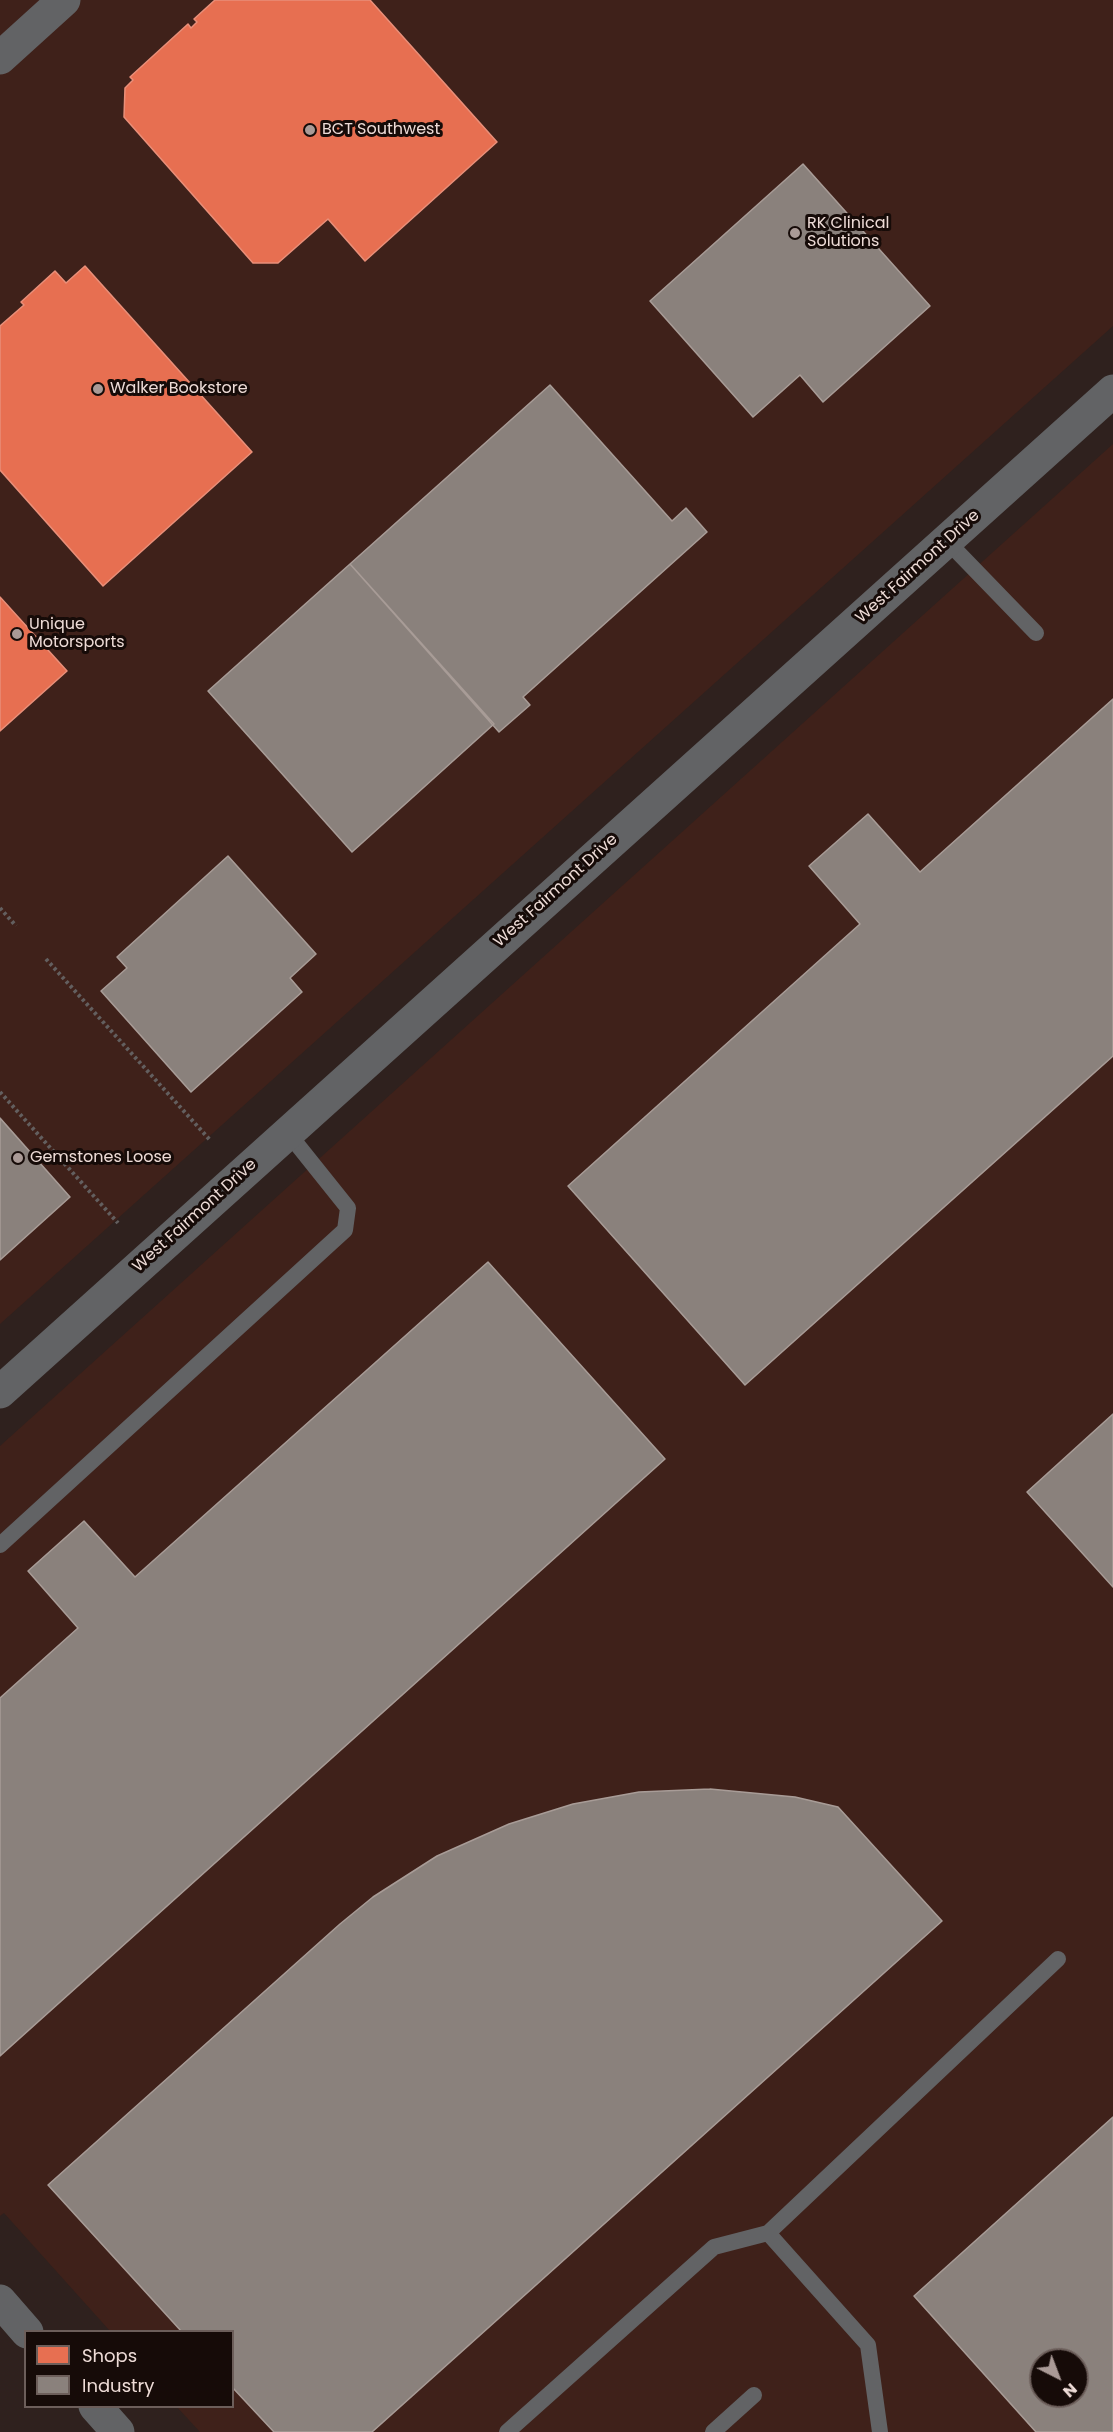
<!DOCTYPE html>
<style>
body{margin:0}
#map{position:relative;width:1113px;height:2432px;overflow:hidden;background:#2f211e;font-family:Poppins,sans-serif}
canvas{display:block}
.legend{position:absolute;left:24px;top:2330px;width:210px;height:78px;box-sizing:border-box;background:#160b08;border:2px solid #6c5e5a;margin:0;padding:8px 10px;list-style:none;font-size:18px;color:#eddbd6}
.legend li{display:flex;align-items:center;gap:12px;height:30px}
.legend b{width:30px;border:2px solid #6c5e5a}
.north{position:absolute;left:1029px;top:2348px;width:60px;height:60px;box-sizing:border-box;background:#160b08;border:2px solid #6c5e5a;border-radius:50%;rotate:138deg;font-size:16px;font-weight:700;line-height:24px;text-align:center;color:#eddbd6}
.north::after{content:'';display:block;margin:auto;width:21px;height:27px;background:#aa9a96;clip-path:polygon(50% 0,100% 100%,50% 72%,0 100%)}
</style>
<div id="map">
<canvas width="1113" height="2432"></canvas>
<ul class="legend">
<li><b style="height:16px;background:#e76f51"></b>Shops</li>
<li><b style="height:16px;background:#8a817c"></b>Industry</li>
</ul>
<div class="north">N</div>
</div>
<script>
const c = document.querySelector('canvas').getContext('2d');
c.lineJoin = 'round';
function paint(path, color) {
  c.fillStyle = color;
  c.fill(path, 'evenodd');
}
function toPath(rows) {
  const path = new Path2D();
  for (const r of rows) {
    path.moveTo(r[0], r[1]);
    for (let i = 2; i < r.length; i += 2) path.lineTo(r[i], r[i + 1]);
  }
  return path;
}
function trace(path, color, width, dash) {
  c.strokeStyle = color;
  c.lineWidth = width;
  c.lineCap = dash ? 'butt' : 'round';
  c.setLineDash(dash || []);
  c.stroke(path);
}
function drawText(font, color, halo, rows, align = 'center') {
  c.font = font + ' Poppins,sans-serif';
  c.lineWidth = 6;
  c.setLineDash([]);
  c.textBaseline = 'middle';
  c.strokeStyle = halo;
  c.fillStyle = color;
  for (const [text, x, y, turn = 0] of rows) {
    c.save();
    c.translate(x, y);
    c.rotate((+turn || 0) * Math.PI / 180);
    c.textAlign = isNaN(turn) ? turn : align;
    if (halo) c.strokeText(text, 0, 0);
    c.fillText(text, 0, 0);
    c.restore();
  }
}
const built = toPath([
 [0,0,1113,0,1113,326,0,1324],
 [1113,444,1113,2432,200,2432,177,2407,232,2406,232,2332,110,2331,4,2213,0,2216,0,1446],
 [1041,2360,1077,2360,1077,2396,1041,2396]
]);
const shops = toPath([
 [215,0,370,0,497,142,365,261,328,219,278,263,253,263,124,117,125,88,133,80,130,77,188,24,191,28,197,22,194,19,215,0],
 [85,266,252,452,103,586,0,470,0,326,24,305,21,302,55,271,66,283,85,266],
 [0,597,67,671,0,731,0,597]
]);
const industry = toPath([
 [803,164,930,306,823,402,800,375,753,417,650,301,803,164],
 [550,385,672,521,686,508,707,532,523,697,530,705,499,732,350,564,550,385],
 [350,564,494,724,352,852,208,691,350,564],
 [1113,699,1113,1056,745,1385,568,1186,860,924,809,866,868,814,920,872,1113,699],
 [228,856,316,954,290,978,302,992,191,1092,101,991,127,968,117,957,228,856],
 [0,1118,70,1197,0,1260,0,1118],
 [488,1262,665,1459,0,2056,0,1698,78,1628,28,1571,84,1521,135,1577,488,1262],
 [1113,1414,1113,1587,1027,1492,1113,1414],
 [710,1789,795,1797,838,1807,942,1921,372,2432,274,2432,232,2387,232,2332,182,2332,48,2185,340,1924,373,1897,437,1856,509,1824,573,1804,639,1792,710,1789],
 [1113,2117,1113,2432,1036,2432,914,2296,1113,2117],
 [1041,2360,1077,2360,1077,2396,1041,2396,1041,2360]
]);
const path = toPath([
 [0,908,16,926],
 [46,959,210,1140],
 [0,1092,118,1223]
]);
const service = toPath([
 [947,541,1036,633],
 [0,1545,345,1230,348,1208,288,1133],
 [768,2233,1058,1959],
 [507,2432,714,2247,768,2233,868,2345,880,2432],
 [713,2432,754,2395]
]);
const minor = toPath([
 [0,58,64,0],
 [0,1392,1113,391]
]);
const tertiary = toPath([
 [0,2301,27,2332],
 [95,2406,118,2432]
]);
const markers = [
 [310,130,6,"#aa9a96"],
 [795,233,6,"#aa9a96"],
 [98,389,6,"#aa9a96"],
 [17,634,6,"#aa9a96"],
 [18,1158,6,"#aa9a96"]
];
const poiNames = [
 ["BCT Southwest",322,130],
 ["RK Clinical",807,224],
 ["Solutions",807,242],
 ["Walker Bookstore",110,389],
 ["Unique",29,625],
 ["Motorsports",29,643],
 ["Gemstones Loose",30,1158]
];
const streetNames = [
 ["West Fairmont Drive",918,567,-42],
 ["West Fairmont Drive",556,891,-42],
 ["West Fairmont Drive",195,1216,-42]
];
paint(built, '#3f211a');
paint(shops, '#e76f51');
trace(shops, '#e98f79', 1.5);
paint(industry, '#8a817c');
trace(industry, '#a89c97', 1.5);
trace(path, '#635f5f', 4, [3, 3]);
trace(service, '#626365', 16);
trace(minor, '#626365', 33);
trace(tertiary, '#626365', 33);
for (const [x, y, r, color] of markers) {
  const dot = new Path2D();
  dot.arc(x, y, r, 0, 2 * Math.PI);
  c.fillStyle = color;
  c.fill(dot);
  trace(dot, '#160b08', 2);
}
drawText('16px', '#eddbd6', '#160b08', poiNames, 'left');
drawText('16px', '#eddbd6', '#160b08', streetNames);
</script>
